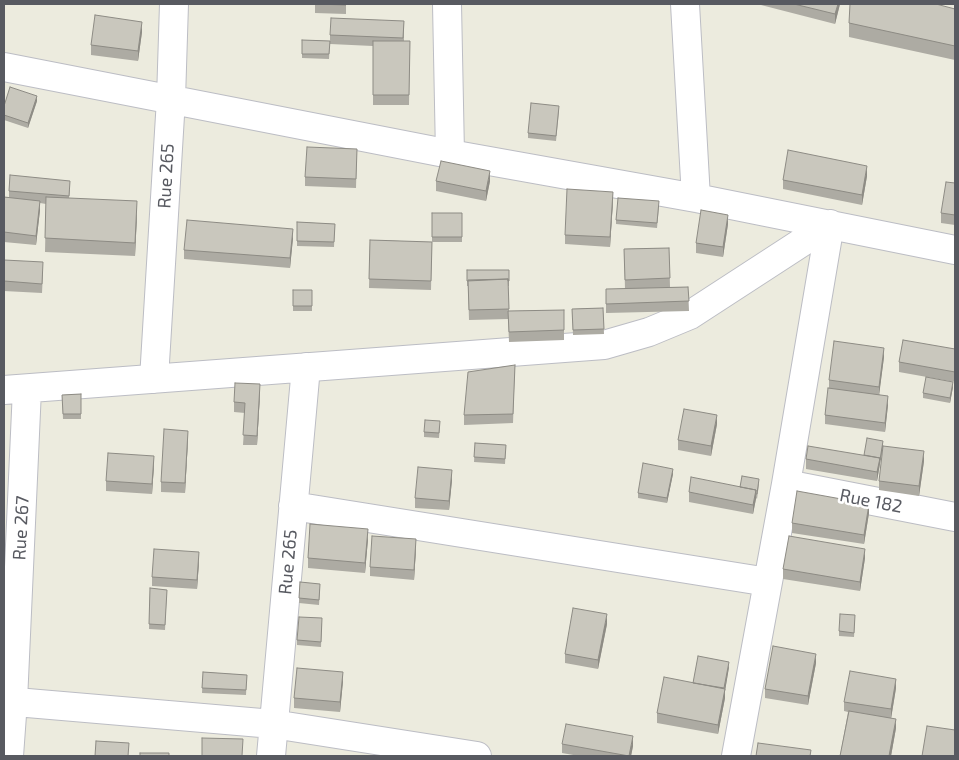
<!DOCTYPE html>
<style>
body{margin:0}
#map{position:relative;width:959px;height:760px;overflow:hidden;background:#ecebde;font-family:"Exo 2",sans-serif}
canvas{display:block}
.frame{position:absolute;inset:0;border:5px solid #585a61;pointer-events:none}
</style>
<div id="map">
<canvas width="959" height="760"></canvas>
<div class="frame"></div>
</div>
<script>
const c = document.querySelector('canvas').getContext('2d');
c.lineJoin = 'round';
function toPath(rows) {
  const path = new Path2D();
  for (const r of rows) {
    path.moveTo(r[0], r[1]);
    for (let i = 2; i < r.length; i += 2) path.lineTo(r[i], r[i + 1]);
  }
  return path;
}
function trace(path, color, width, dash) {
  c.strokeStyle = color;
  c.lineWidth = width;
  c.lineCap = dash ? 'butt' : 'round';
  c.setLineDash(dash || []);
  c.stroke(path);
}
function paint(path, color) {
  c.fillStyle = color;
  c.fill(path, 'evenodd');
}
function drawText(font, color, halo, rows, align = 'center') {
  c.font = font + ' "Exo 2",sans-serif';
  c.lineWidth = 5;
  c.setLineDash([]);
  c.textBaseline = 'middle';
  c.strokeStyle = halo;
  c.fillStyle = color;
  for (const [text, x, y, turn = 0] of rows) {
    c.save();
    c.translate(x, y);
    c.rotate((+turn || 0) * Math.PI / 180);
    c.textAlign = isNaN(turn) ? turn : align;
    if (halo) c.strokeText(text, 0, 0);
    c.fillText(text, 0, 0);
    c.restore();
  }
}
const minor = toPath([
 [447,4,450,154],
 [685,4,696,198],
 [4,67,450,154,696,198,955,250],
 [154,379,171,99,174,4],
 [4,390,604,345,649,332,690,315,830,224],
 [786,484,955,517],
 [293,506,768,582],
 [4,701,273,724,477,756],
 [9,756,13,701,27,389],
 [271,756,306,367],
 [736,756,786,484,830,224]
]);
const wall = toPath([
 [315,4,346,4,346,14,315,13],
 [761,4,840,4,835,24,761,5],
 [955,9,955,60,849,37,849,23],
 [404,21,404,41,410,41,409,105,373,105,373,46,330,44,330,35],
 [142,32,138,61,91,55,91,45],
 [302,40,330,41,329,59,302,58],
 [37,101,28,128,4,120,4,106],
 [559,111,556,141,528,138,528,133],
 [357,149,356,188,305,186,305,177],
 [867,176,862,205,783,189,783,180],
 [436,181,490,181,486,201,436,191],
 [955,183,955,225,941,223,941,213],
 [70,190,69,198,137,215,135,256,45,252,46,204,40,203,40,210,36,245,4,242,4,197,9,197,9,191],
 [613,201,610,247,565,244,565,235],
 [659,206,657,228,616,224,616,220],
 [432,213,462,213,462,242,432,242],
 [297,222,335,224,334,247,297,246],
 [728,224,723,257,696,253,696,243],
 [293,238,290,268,184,259,184,250],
 [370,240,432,242,431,290,369,288],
 [669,248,670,287,688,287,689,311,606,313,606,289,625,289,624,249],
 [4,260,43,272,42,293,4,291],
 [467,270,509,270,509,286,508,286,509,311,564,310,564,340,509,342,508,319,469,320,468,286,467,286],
 [293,290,312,290,312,311,293,311],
 [603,308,604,334,573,335,572,309],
 [955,349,955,382,899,372,899,362],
 [884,357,879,394,888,405,885,432,825,424,825,415,829,388,829,380],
 [515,365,513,423,464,425,464,415],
 [953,387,950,403,923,398,923,393],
 [81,394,81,419,63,419,62,395],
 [260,394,257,445,243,445,245,413,234,412,234,402],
 [717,424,711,456,678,450,678,440],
 [440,426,439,438,424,437,424,432],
 [188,440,185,493,161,492,161,482],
 [475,443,506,445,505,464,474,462],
 [883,446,877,481,806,469,806,459,864,455],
 [924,461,919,496,879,490,879,481],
 [154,465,152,494,106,491,106,481],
 [673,474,667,503,638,498,638,493],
 [452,480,449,510,415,508,415,498],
 [759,484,757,499,756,498,753,514,689,502,689,492],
 [869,513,864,544,792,533,792,523],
 [368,539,365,573,308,568,308,558],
 [416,549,414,580,370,576,370,567],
 [865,558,860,591,783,579,783,569],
 [199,562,197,589,152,586,152,577],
 [300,582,320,589,319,605,299,603],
 [150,588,167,590,165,630,149,629],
 [855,620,854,637,839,636,839,631],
 [322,623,321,647,297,645,297,640],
 [607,624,598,669,565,663,565,654],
 [816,663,808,705,765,698,765,689],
 [729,667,725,691,725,698,718,734,657,723,657,713,693,683],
 [203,672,247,675,246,695,202,693],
 [343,681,340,712,294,708,294,698],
 [896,688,891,718,896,728,891,756,840,756,848,712,844,711,844,702],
 [562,744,633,746,631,756,579,756,562,753]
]);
const shadedWall = toPath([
 [838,4,840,4,835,24,835,14],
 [142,22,142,32,138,61,138,51],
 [37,96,37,101,28,128,28,123],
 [867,166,867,176,862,205,862,195],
 [490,171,490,181,486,201,486,191],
 [613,192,613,201,610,247,610,237],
 [40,201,40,210,36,245,36,236],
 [137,201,137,215,135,256,135,243],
 [728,215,728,224,723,257,723,247],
 [293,229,293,238,290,268,290,258],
 [884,348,884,357,879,396,879,387],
 [953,382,953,387,950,403,950,398],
 [260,384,260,394,257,445,257,436],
 [888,396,888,405,885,432,885,423],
 [717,415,717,424,711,456,711,446],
 [188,431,188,440,185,493,185,483],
 [883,441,883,446,877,481,877,472],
 [924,451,924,461,919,496,919,486],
 [154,456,154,465,152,494,152,484],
 [673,469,673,474,667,503,667,498],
 [452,470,452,480,449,510,449,501],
 [756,490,756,499,753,514,753,505],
 [869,504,869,513,864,544,864,535],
 [368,529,368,539,365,573,365,563],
 [416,539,416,549,414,580,414,570],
 [865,549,865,558,860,591,860,582],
 [199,552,199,562,197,589,197,580],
 [607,614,607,624,598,669,598,660],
 [816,654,816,663,808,705,808,696],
 [729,662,729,667,725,691,725,698,718,734,718,725],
 [343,672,343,681,340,712,340,702],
 [896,679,896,688,891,719,891,709],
 [896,719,896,728,891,756,889,756],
 [633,736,633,746,631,756,629,756]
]);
const building = toPath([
 [316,4,346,4,346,5,316,4],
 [794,4,838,4,835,14,794,4],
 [850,4,936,4,955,9,955,46,849,23,850,4],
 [95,15,142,22,138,51,91,45,95,15],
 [331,18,404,21,403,38,330,35,331,18],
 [302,40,330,41,329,54,302,54,302,40],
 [373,41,410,41,409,95,373,95,373,41],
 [10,87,37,96,28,123,4,115,4,106,10,87],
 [531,103,559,106,556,136,528,133,531,103],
 [307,147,357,149,356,179,305,177,307,147],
 [788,150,867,166,862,195,783,180,788,150],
 [441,161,490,171,486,191,436,181,441,161],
 [10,175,70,181,69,196,9,191,10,175],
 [946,182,955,183,955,215,941,213,946,182],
 [567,189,613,192,610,237,565,235,567,189],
 [4,197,40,201,36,236,4,232,4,197],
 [46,197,137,201,135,243,45,238,46,197],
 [618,198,659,201,657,223,616,220,618,198],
 [701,210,728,215,723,247,696,243,701,210],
 [432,213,462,213,462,237,432,237,432,213],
 [187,220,293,229,290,258,184,250,187,220],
 [297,222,335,224,334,242,297,241,297,222],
 [370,240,432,242,431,281,369,279,370,240],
 [669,248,670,278,625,280,624,249,669,248],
 [4,260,43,262,42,284,4,281,4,260],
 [467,270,509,270,509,281,508,281,508,279,467,281,467,270],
 [508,279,509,309,469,310,468,280,508,279],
 [688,287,689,301,606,304,606,289,688,287],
 [293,290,312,290,312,306,293,306,293,290],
 [603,308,604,329,573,330,572,309,603,308],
 [564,310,564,330,509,332,508,311,564,310],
 [903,340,955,349,955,372,899,362,903,340],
 [834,341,884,348,879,387,829,380,834,341],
 [515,365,513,414,464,415,468,372,515,365],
 [926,377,953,382,950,398,923,393,926,377],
 [235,383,260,384,257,436,243,435,245,403,234,402,235,383],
 [828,388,888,396,885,423,825,415,828,388],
 [81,394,81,414,63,414,62,395,81,394],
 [684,409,717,415,711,446,678,440,684,409],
 [425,420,440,421,439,433,424,432,425,420],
 [164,429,188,431,185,483,161,482,164,429],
 [867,438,883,441,880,460,880,458,864,455,867,438],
 [475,443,506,445,505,459,474,457,475,443],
 [808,446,880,458,877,472,806,459,808,446],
 [883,446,924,451,919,486,879,481,883,446],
 [108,453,154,456,152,484,106,481,108,453],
 [643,463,673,469,667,498,638,493,643,463],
 [418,467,452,470,449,501,415,498,418,467],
 [742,476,759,479,757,494,756,494,756,490,740,487,742,476],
 [691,477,756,490,753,505,689,492,691,477],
 [797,491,869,504,864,535,792,523,797,491],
 [310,524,368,529,365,563,308,558,310,524],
 [372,536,416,539,414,570,370,567,372,536],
 [789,536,865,549,860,582,783,569,789,536],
 [154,549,199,552,197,580,152,577,154,549],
 [300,582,320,584,319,600,299,598,300,582],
 [150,588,167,590,165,625,149,624,150,588],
 [573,608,607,614,598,660,565,654,573,608],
 [840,614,855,615,854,633,839,631,840,614],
 [299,617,322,618,321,642,297,640,299,617],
 [773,646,816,654,808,696,765,689,773,646],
 [698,656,729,662,724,688,693,683,698,656],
 [297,668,343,672,340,702,294,698,297,668],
 [850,671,896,679,891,709,844,702,850,671],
 [203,672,247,675,246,690,202,688,203,672],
 [664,677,725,689,718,725,657,713,664,677],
 [849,711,896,719,889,756,840,756,849,711],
 [566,724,633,736,629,756,562,744,566,724],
 [927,726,955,730,955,756,922,756,927,726],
 [202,738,243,739,242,756,202,756,202,738],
 [96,741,129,743,128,756,95,756,96,741],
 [758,743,811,750,810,756,756,756,758,743],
 [140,753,169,753,169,756,140,756,140,753]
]);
const streetNames = [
 ["Rue 265",166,176,-87],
 ["Rue 182",871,501,11],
 ["Rue 267",21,528,-87],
 ["Rue 265",288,562,-85]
];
trace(minor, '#bcbdc4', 30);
trace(minor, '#fff', 28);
paint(wall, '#adaba3');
paint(shadedWall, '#8d8b84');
paint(building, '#c9c7bd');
trace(building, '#8d8b84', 1);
drawText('18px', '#585a61', '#fff', streetNames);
</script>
